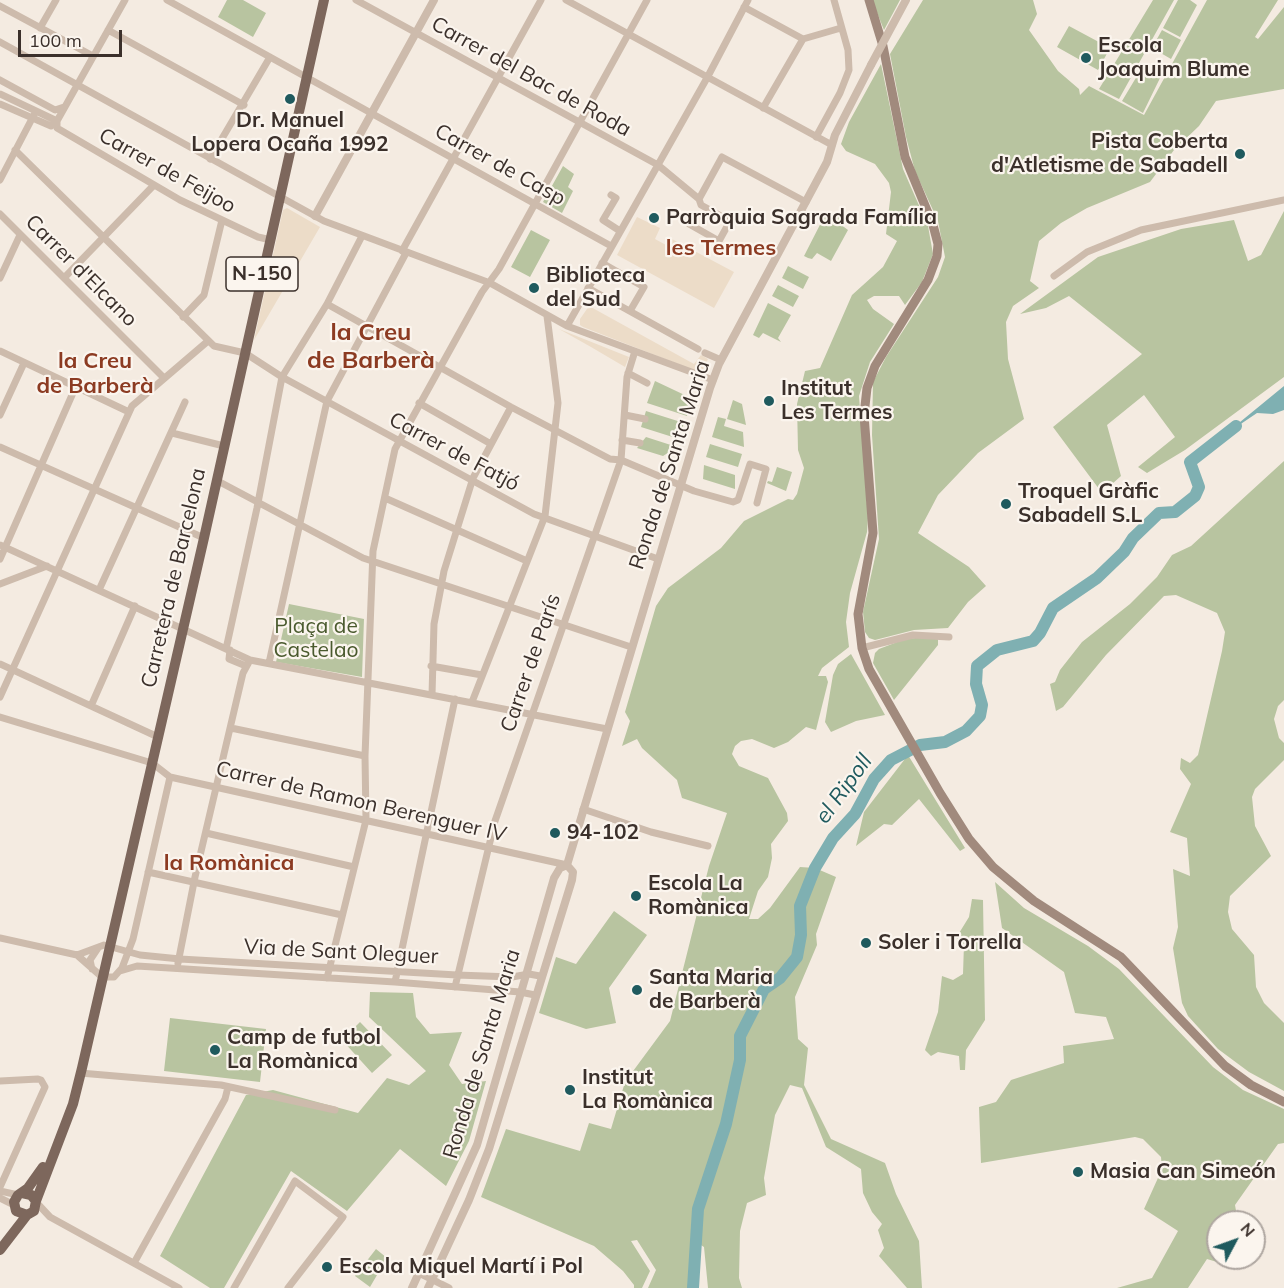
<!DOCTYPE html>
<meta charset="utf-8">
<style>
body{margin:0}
#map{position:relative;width:1284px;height:1288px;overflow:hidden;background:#f4ebe1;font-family:Mulish,sans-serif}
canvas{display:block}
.north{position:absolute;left:1206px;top:1210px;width:60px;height:60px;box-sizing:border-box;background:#fbf5ee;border:2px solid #aea6a0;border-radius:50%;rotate:49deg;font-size:16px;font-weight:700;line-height:24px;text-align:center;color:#3b302b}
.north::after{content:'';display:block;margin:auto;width:21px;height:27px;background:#1f5a5e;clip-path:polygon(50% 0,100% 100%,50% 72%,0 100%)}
.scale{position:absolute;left:18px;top:30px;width:104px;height:27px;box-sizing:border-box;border:3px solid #3b302b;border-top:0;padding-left:8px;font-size:18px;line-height:21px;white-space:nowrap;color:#3b302b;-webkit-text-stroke:4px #fbf5ee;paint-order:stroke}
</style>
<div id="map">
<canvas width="1284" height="1288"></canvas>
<div class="north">N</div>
<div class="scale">100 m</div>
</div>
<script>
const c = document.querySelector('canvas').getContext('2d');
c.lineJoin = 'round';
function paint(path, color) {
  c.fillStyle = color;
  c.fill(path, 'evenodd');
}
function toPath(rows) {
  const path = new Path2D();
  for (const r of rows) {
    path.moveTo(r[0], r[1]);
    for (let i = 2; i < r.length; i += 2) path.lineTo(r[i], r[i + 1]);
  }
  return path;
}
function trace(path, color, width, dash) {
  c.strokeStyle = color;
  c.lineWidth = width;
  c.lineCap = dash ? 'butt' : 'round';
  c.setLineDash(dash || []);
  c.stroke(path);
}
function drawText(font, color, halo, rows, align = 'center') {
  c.font = font + ' Mulish,sans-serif';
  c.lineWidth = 4.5;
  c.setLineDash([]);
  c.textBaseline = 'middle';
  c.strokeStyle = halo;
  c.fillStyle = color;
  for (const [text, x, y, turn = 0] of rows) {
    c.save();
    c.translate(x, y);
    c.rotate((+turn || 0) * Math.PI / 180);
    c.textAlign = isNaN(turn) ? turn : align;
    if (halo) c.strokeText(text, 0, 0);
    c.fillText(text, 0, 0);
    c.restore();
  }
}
const green = toPath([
 [227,0,243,0,266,13,253,37,218,17],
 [872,0,900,0,884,30],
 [923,0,1033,0,1037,14,1029,30,1058,71,1079,89,1080,95,1089,86,1144,115,1207,0,1278,0,1255,37,1258,39,1284,7,1284,89,1216,101,1199,126,1174,150,1150,182,1087,208,1061,223,1039,241,1030,281,1039,288,1013,306,1006,322,1008,359,1024,419,978,453,938,495,918,533,969,567,986,586,968,602,948,628,914,630,875,640,869,638,865,632,863,612,879,539,872,435,873,382,886,357,938,277,945,257,938,221,915,171,906,137,890,54],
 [1153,0,1174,0,1119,99,1099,89],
 [1178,0,1190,0,1197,5,1180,37,1163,28],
 [1069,26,1110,48,1098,70,1057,47],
 [1162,30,1181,40,1171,59,1152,48],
 [881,64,903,169,928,226,933,254,922,282,905,305,899,296,874,296,867,300,873,309,894,324,870,362,859,396,868,518,867,532,850,593,846,622,849,647,822,668,818,676,826,676,828,682,816,730,806,727,788,742,774,748,752,739,741,741,735,746,732,754,739,766,768,778,787,813,788,821,771,844,772,858,768,877,758,891,749,919,758,919,770,908,800,867,815,868,836,877,816,934,817,945,795,997,798,1039,808,1048,804,1085,831,1139,885,1163,896,1194,919,1241,922,1288,907,1288,879,1256,884,1248,878,1230,882,1224,872,1212,863,1193,861,1169,826,1147,802,1088,790,1085,775,1115,764,1178,766,1195,747,1203,740,1231,739,1278,742,1288,708,1288,704,1247,693,1240,690,1288,648,1288,656,1270,637,1240,631,1241,650,1271,642,1288,634,1288,634,1285,623,1271,594,1246,481,1197,506,1129,580,1151,589,1123,611,1129,625,1082,670,1021,709,866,727,813,682,798,677,780,642,748,637,739,622,746,630,721,625,712,656,606,668,588,721,548,744,521,788,499,793,500,797,494,804,468,798,450,797,404,805,371,820,368,852,295,883,267,897,241,886,234,891,192,889,183,875,164,846,151,841,144,849,122],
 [1143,66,1161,76,1143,113,1122,101],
 [563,166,574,174,568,187,573,191,562,213,543,202],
 [827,211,842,217,840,224,848,230,831,261,817,253,812,259,808,258,804,256],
 [1284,211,1284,377,1185,450,1147,473,1138,467,1175,437,1144,395,1107,425,1121,476,1102,493,1053,427,1142,354,1069,296,1046,308,1020,314,1098,257,1181,229,1234,220,1248,261,1261,255],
 [531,230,550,240,530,277,511,267],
 [788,266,809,277,803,289,782,278],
 [778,285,799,296,793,307,772,296],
 [768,303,791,315,778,338,781,342,763,333,759,338,753,335],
 [655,381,691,398,687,416,647,403],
 [733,400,742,404,746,425,727,419],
 [646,411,684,423,679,439,641,427],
 [718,417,726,419,724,426,743,432,744,447,712,437],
 [646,437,677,447,663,456,637,448],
 [710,444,742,454,738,467,706,457],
 [1284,461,1284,700,1278,706,1274,719,1279,738,1284,743,1284,760,1255,789,1252,797,1255,826,1271,856,1230,896,1228,912,1232,929,1254,955,1256,987,1264,1003,1284,1023,1284,1091,1249,1072,1218,1049,1188,1016,1182,1003,1173,948,1178,927,1173,869,1190,876,1187,838,1170,832,1191,784,1180,769,1181,758,1190,763,1198,755,1222,651,1225,632,1217,613,1176,595,1164,596,1106,655,1063,707,1056,711,1050,684,1055,682,1060,670,1082,642,1130,604,1157,577,1172,555,1191,546],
 [704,465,735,475,735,489,703,479],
 [777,467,792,472,786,491,767,483,768,481,772,482],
 [289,604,364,619,362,677,276,662],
 [938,636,938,645,894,700,873,663,875,653,879,649,905,639],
 [851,654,885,715,856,721,831,732,825,722,833,675,838,664],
 [908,755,965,848,960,851,919,799,892,825,884,824,856,846,864,812],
 [995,882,1024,908,1088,946,1119,969,1213,1067,1243,1090,1284,1109,1284,1143,1278,1144,1235,1205,1238,1222,1218,1222,1218,1258,1233,1258,1227,1265,1207,1259,1188,1288,1117,1288,1152,1278,1178,1231,1144,1209,1162,1169,1161,1157,1143,1139,1135,1137,981,1163,979,1107,996,1102,1011,1080,1064,1063,1063,1046,1114,1039,1106,1017,1075,1013,1064,972,1002,928],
 [972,899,983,900,985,1020,966,1050,965,1070,960,1070,959,1056,938,1052,931,1056,925,1050,938,1012,942,976,953,980,963,974,964,944,956,938,969,917],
 [614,911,647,935,609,988,616,1023,586,1029,539,1013,556,957,576,964],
 [370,992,413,993,416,1017,430,1034,462,1032,449,1065,462,1084,486,1081,469,1141,446,1186,400,1149,347,1211,291,1171,224,1288,210,1288,160,1256,246,1095,273,1090,358,1113,387,1078,409,1085,426,1071,369,1017],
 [170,1018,266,1029,260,1082,164,1071],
 [360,1022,392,1055,372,1073,342,1040],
 [376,1249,387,1258,370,1287,355,1276]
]);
const plaza = toPath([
 [287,208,320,227,254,340,283,210],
 [637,217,660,228,655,239,666,245,670,238,734,272,714,308,617,255],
 [589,306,694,364,701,355,708,359,701,373,583,327,580,325,580,319],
 [559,329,629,357,625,367,591,347]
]);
const water = toPath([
 [1284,386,1284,410,1273,414,1257,413,1223,436]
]);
const river = toPath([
 [693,1288,698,1209,726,1124,740,1060,740,1036,764,989,780,978,797,957,801,935,800,906,815,868,833,838,855,814,874,779,891,760,920,745,945,742,966,731,980,716,982,705,976,684,977,666,997,650,1033,641,1040,633,1053,608,1097,578,1124,552,1133,538,1159,513,1175,512,1195,496,1199,487,1190,462,1236,426]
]);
const minor = toPath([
 [167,0,611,246],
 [356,0,658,165,699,199,701,205,730,221,719,241,689,224],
 [566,0,832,145],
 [0,6,93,56],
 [744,7,803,39,841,28],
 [40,28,56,0],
 [108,30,244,105],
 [0,42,324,221,490,283,567,326,713,380],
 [0,80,55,110,64,107],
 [0,94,36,111],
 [0,104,51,126,57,121,125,0],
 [763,108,803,39],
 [57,121,57,128,180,200,258,237,271,240],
 [816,137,840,93,849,70,848,50,834,0],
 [15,150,214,346,245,353,282,377,534,514,658,559],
 [210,159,270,57],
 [0,180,36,111,57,121],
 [611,195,616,198,603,220,620,231],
 [699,199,722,157,806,202],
 [0,214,164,378],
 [402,251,541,0],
 [602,263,644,287,630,311],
 [1054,276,1087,252,1141,230,1284,200],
 [0,278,20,235],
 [64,278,154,185],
 [588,288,698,349],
 [327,304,511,407,610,459,621,460,694,491,733,502,738,500,750,464,766,469,757,503],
 [183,317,204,295,222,220],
 [567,326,707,78,748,0],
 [0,351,129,412],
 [705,353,721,360],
 [628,373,647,383],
 [419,403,491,444],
 [0,415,24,363],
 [625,415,645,419],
 [172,433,224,446],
 [622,440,640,443],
 [0,447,204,538],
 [216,480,363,558,631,647],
 [385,498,527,561],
 [0,545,250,660,607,729],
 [0,559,76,386],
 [0,584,47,566],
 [99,590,185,402],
 [862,648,913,635,949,637],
 [226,649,257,508,282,377,327,304,362,236],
 [230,650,229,659,246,666],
 [269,663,327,401,406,253],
 [0,664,158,737],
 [431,666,482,675],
 [432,695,434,624,444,571,473,478,511,407],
 [0,697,132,406,208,341],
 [472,702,545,516,558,403,547,316],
 [91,706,135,606],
 [0,717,152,763,170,777,567,865],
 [231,728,365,756],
 [583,809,651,832,708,846],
 [206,833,354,867],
 [148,872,342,915],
 [0,938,77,955,104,945,140,955,180,959,457,975,512,977,529,974,540,976],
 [77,955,102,977,114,977,122,968,133,939,170,777],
 [178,963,195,877,243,673,250,660],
 [92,969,90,960,98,948],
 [120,971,137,966,395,982,520,992,535,995],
 [327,978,366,820,365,756,373,551,395,449,482,292,499,269,647,0],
 [395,982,455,699],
 [455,987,495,821,621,460,627,377,635,351],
 [80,1073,221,1085,335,1110],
 [0,1081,38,1079,41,1080,45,1087,0,1187],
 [0,1191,18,1195],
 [0,1198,14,1205],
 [36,1202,50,1217,179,1288],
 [134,1263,225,1099,228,1087],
 [419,1273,449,1288],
 [234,1288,295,1181,343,1217,288,1288]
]);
const tertiary = toPath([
 [315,216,434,0],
 [412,1288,477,1145,554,878,560,868,567,865,710,388,719,364,827,162,835,135,871,65],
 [428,1288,469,1200,489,1149,572,880,573,872,567,865]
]);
const secondary = toPath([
 [869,0,883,46,905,157,933,225,938,244,937,256,928,280,875,366,867,388,864,415,873,533,858,614,862,648,869,669,940,793,969,839,993,867,1034,901,1121,957,1225,1066,1251,1085,1284,1102]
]);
const primary = toPath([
 [22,1193,31,1195,36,1201,34,1211,27,1215,16,1211,14,1202,18,1195,28,1188,43,1167],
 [36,1201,73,1104,82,1068,204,538,324,0],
 [0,1250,27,1215]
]);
const tertiaryBridge = toPath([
 [871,65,906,0]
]);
const markers = [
 [1086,58,6,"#1f5a5e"],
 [290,99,6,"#1f5a5e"],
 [1240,154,6,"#1f5a5e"],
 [654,218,6,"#1f5a5e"],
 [534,288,6,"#1f5a5e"],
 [769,401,6,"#1f5a5e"],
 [1006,504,6,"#1f5a5e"],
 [555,833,6,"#1f5a5e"],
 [636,896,6,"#1f5a5e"],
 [866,943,6,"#1f5a5e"],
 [637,990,6,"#1f5a5e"],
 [215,1050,6,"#1f5a5e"],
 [570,1090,6,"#1f5a5e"],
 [1078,1172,6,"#1f5a5e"],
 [327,1267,6,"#1f5a5e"]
];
const shields = [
 [262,274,72]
];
const shieldNames = [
 ["N-150",262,274]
];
const poiNames = [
 ["Escola",1098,46],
 ["Joaquim Blume",1098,70],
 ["Dr. Manuel",290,121,"center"],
 ["Lopera Ocaña 1992",290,145,"center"],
 ["Pista Coberta",1228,142,"right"],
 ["d'Atletisme de Sabadell",1228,166,"right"],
 ["Parròquia Sagrada Família",666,218],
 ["Biblioteca",546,276],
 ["del Sud",546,300],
 ["Institut",781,389],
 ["Les Termes",781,413],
 ["Troquel Gràfic",1018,492],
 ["Sabadell S.L",1018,516],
 ["94-102",567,833],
 ["Escola La",648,884],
 ["Romànica",648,908],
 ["Soler i Torrella",878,943],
 ["Santa Maria",649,978],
 ["de Barberà",649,1002],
 ["Camp de futbol",227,1038],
 ["La Romànica",227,1062],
 ["Institut",582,1078],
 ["La Romànica",582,1102],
 ["Masia Can Simeón",1090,1172],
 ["Escola Miquel Martí i Pol",339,1267]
];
const streetNames = [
 ["Carrer del Bac de Roda",531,77,29],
 ["Carrer de Casp",500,165,29],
 ["Carrer de Feijoo",167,171,29],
 ["Carrer d'Elcano",81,271,45],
 ["Carrer de Fatjó",454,452,28],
 ["Ronda de Santa Maria",670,465,-72],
 ["Carretera de Barcelona",174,578,-77],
 ["Carrer de París",531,663,-71],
 ["Carrer de Ramon Berenguer IV",361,802,13],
 ["Via de Sant Oleguer",341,952,3],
 ["Ronda de Santa Maria",482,1054,-73]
];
const parkNames = [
 ["Plaça de",316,627],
 ["Castelao",316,651]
];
const neighbourhoodNames = [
 ["les Termes",721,248],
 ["la Creu",95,361],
 ["de Barberà",95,386],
 ["la Romànica",229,863]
];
const waterNames = [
 ["el Ripoll",844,789,-54]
];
const quarterNames = [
 ["la Creu",371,333],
 ["de Barberà",371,361]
];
paint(green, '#b8c4a0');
paint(plaza, '#ecdcc8');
paint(water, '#7fb0b2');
trace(river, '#7fb0b2', 12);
trace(minor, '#cdbbac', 7);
trace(tertiary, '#cdbbac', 8);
trace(secondary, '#a18a7d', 9);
trace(primary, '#7d675c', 10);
trace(tertiaryBridge, '#cdbbac', 8);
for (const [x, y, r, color] of markers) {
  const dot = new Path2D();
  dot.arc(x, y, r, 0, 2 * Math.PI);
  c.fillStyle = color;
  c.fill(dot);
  trace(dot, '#fbf5ee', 2);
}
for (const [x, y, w] of shields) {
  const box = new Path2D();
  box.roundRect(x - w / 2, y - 17, w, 34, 4.5);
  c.fillStyle = '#fbf5ee';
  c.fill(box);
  trace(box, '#3b302b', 1.5);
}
drawText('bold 20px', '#3b302b', null, shieldNames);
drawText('bold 21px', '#3b302b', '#fbf5ee', poiNames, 'left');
drawText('21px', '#3b302b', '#fbf5ee', streetNames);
drawText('21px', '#4a5a2e', '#fbf5ee', parkNames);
drawText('bold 22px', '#8c3b22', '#fbf5ee', neighbourhoodNames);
drawText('italic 22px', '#1f5a5e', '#fbf5ee', waterNames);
drawText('bold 24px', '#8c3b22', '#fbf5ee', quarterNames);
</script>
